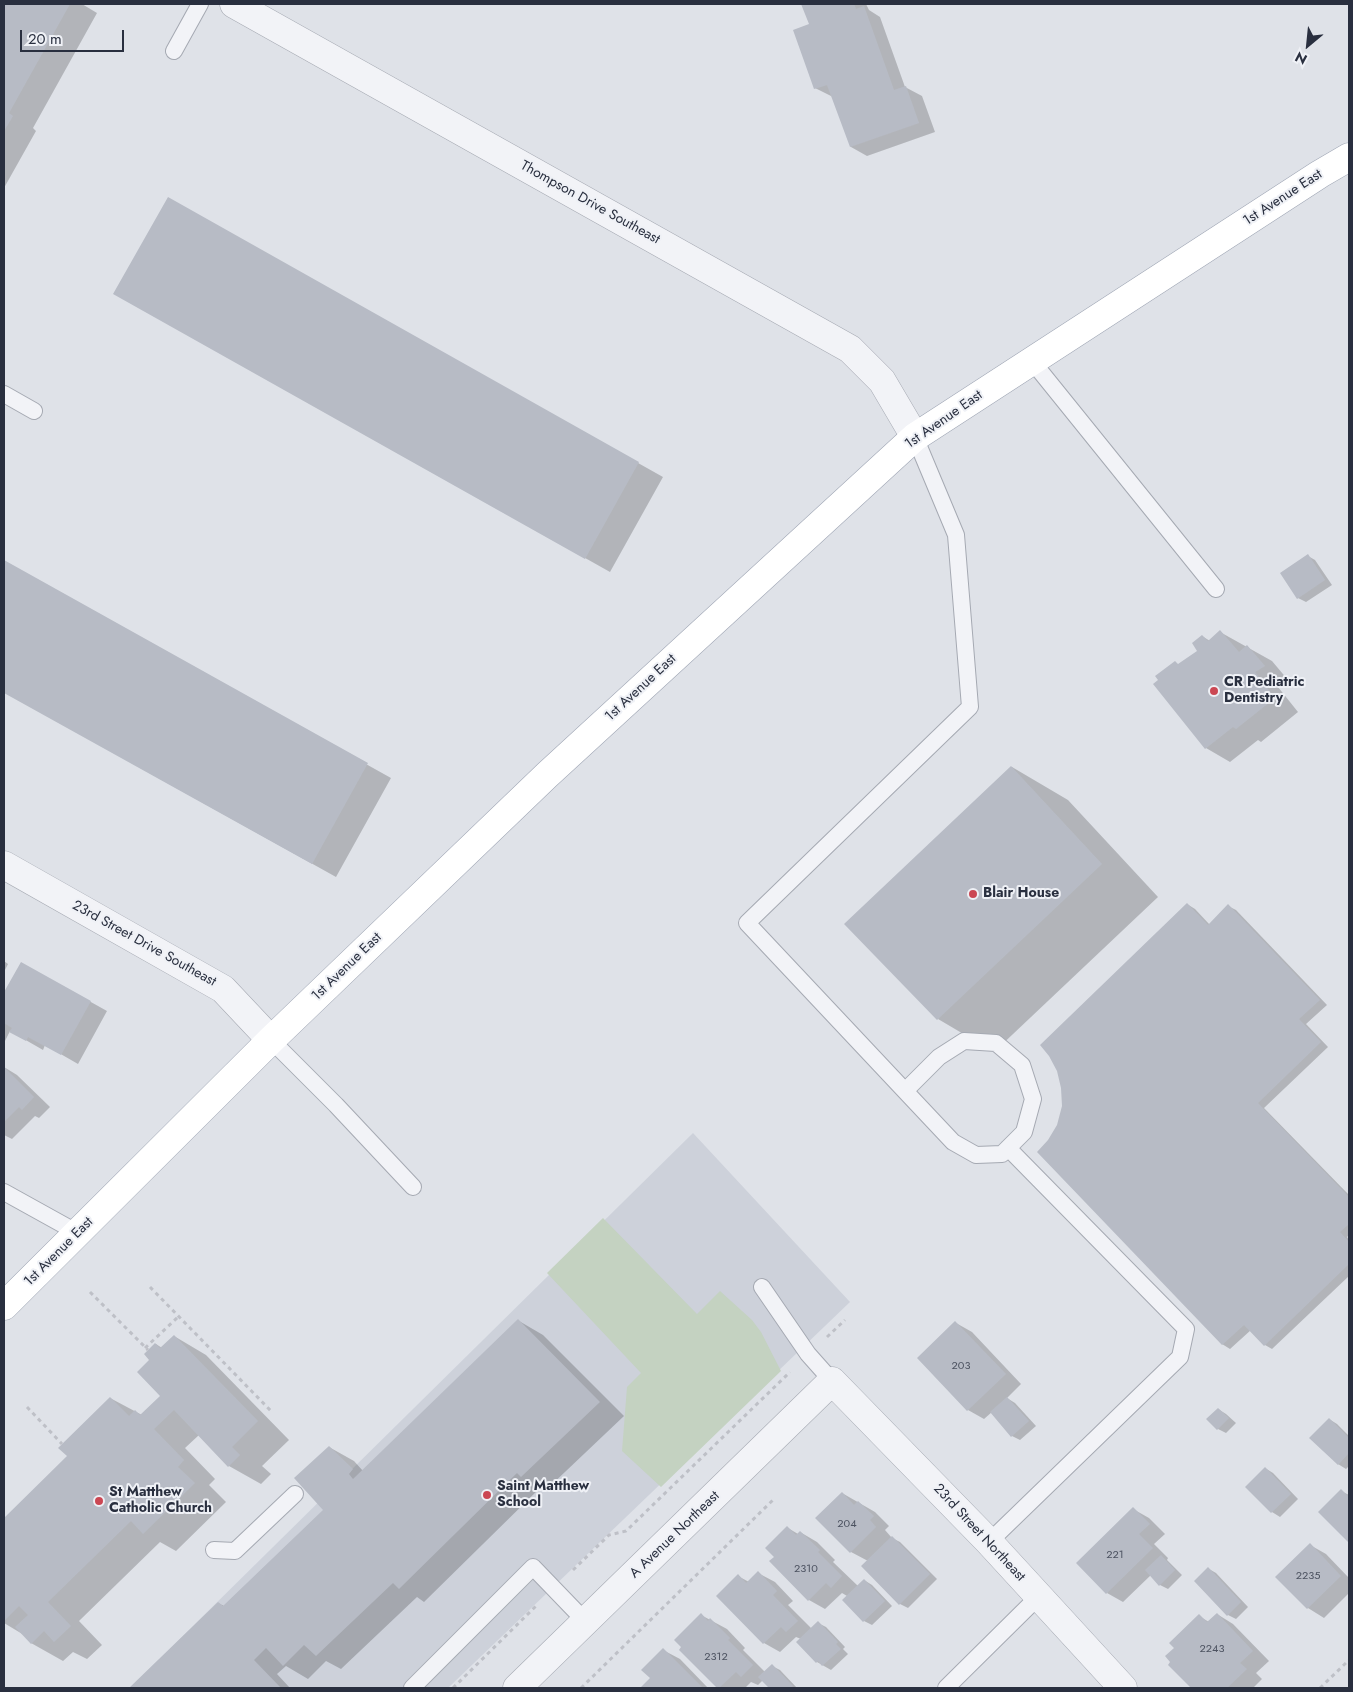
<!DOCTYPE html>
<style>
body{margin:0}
#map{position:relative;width:1353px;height:1692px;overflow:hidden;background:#dfe2e8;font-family:Jost,sans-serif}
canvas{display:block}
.frame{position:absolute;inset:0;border:5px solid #292f3f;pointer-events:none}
.north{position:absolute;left:1283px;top:20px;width:50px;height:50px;-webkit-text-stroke:4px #eff1f6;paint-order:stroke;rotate:208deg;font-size:14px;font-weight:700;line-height:20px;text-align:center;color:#292f3f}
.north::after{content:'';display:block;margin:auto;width:18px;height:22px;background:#292f3f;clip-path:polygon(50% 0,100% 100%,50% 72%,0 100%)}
.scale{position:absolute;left:20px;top:30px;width:104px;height:22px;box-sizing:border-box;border:2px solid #292f3f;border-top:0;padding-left:6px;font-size:15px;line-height:18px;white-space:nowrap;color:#292f3f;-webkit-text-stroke:4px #eff1f6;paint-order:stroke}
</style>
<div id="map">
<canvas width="1353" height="1692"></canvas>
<div class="frame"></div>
<div class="north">N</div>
<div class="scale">20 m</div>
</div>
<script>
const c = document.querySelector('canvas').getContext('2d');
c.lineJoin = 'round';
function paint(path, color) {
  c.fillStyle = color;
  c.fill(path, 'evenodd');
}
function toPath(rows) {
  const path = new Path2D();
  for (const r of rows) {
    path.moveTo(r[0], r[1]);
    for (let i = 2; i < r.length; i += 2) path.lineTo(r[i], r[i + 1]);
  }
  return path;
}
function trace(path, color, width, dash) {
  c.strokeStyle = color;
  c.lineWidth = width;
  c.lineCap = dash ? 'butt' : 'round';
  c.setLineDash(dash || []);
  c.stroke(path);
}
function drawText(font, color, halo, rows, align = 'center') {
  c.font = font + ' Jost,sans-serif';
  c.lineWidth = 4;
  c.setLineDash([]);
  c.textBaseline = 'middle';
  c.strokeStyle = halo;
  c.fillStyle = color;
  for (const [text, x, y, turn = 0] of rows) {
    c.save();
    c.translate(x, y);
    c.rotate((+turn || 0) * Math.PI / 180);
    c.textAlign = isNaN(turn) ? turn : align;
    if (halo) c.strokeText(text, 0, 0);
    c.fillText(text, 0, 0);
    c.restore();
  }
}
const built = toPath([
 [693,1133,850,1302,448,1688,130,1688]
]);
const green = toPath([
 [603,1218,697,1314,720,1291,752,1320,761,1332,781,1371,661,1487,622,1451,627,1387,641,1373,547,1273]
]);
const shadow = toPath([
 [4,4,82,4,97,13,33,128,36,131,4,188],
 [802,4,866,4,869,10,880,17,905,87,922,96,935,132,867,156,851,147,833,97,815,88,810,25],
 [168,199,663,477,610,572,139,307],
 [1308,556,1315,560,1332,585,1306,602,1298,598],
 [4,562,391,778,336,877,4,692],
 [1220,632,1272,661,1288,680,1278,687,1298,712,1261,742,1258,740,1230,762,1206,748,1179,665,1199,651,1202,636,1210,641],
 [1012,767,1068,800,1158,897,994,1052,938,1019],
 [1187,904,1195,909,1210,925,1228,906,1236,910,1327,1005,1306,1024,1328,1047,1264,1108,1349,1195,1349,1235,1347,1237,1349,1240,1349,1276,1272,1349,1265,1345,1251,1330,1230,1349,1222,1344,1049,1141],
 [4,961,8,964,4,972],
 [21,963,107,1011,78,1064,45,1045,43,1050,10,1031,4,1043,4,995],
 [4,1067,17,1075,50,1107,39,1118,35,1116,12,1139,4,1135],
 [519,1321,543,1335,624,1416,546,1490,541,1487,424,1602,417,1597,341,1669,326,1661,308,1679,286,1666,277,1674,290,1688,131,1688,218,1603,224,1606,324,1510,329,1447,354,1461,363,1471],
 [956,1323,972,1332,1021,1384,1007,1398,1015,1403,1036,1426,1020,1440,1012,1436,992,1412,984,1419,968,1410],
 [174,1336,206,1355,289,1440,262,1466,271,1474,261,1484,229,1466,199,1435,185,1448,215,1479,209,1485,226,1502,176,1551,160,1542,79,1621,102,1645,87,1659,73,1652,63,1661,31,1643,24,1635,4,1623,4,1520,69,1456,110,1398,142,1415,161,1396,151,1360,156,1344,162,1348],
 [1218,1409,1226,1414,1236,1423,1226,1433,1218,1429],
 [1329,1419,1337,1424,1349,1436,1349,1466,1346,1469,1338,1464],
 [1265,1468,1273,1473,1298,1499,1280,1517,1272,1512,1246,1487],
 [1341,1491,1349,1495,1349,1542,1320,1512],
 [842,1493,875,1512,889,1526,885,1530,892,1538,900,1542,937,1579,908,1608,900,1604,868,1561,851,1552],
 [1133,1509,1149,1518,1165,1534,1154,1544,1168,1558,1167,1560,1182,1575,1168,1589,1160,1585,1151,1575,1123,1602,1107,1593],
 [788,1528,798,1534,800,1532,817,1542,835,1560,833,1562,858,1586,864,1580,872,1585,892,1606,872,1625,864,1621,844,1600,847,1596,842,1593,825,1609,809,1600,775,1557],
 [1310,1545,1326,1554,1349,1578,1349,1593,1324,1618,1308,1608],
 [1209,1569,1216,1573,1248,1607,1236,1619,1228,1615],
 [758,1573,775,1582,793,1601,788,1605,812,1629,818,1623,826,1627,845,1647,843,1649,848,1654,831,1670,817,1662,798,1642,801,1639,796,1637,780,1652,764,1643,718,1596,738,1576,749,1582],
 [1217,1614,1233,1624,1269,1661,1256,1673,1262,1679,1253,1688,1193,1688,1170,1664,1176,1648,1199,1616,1209,1622],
 [701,1615,727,1629,745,1648,743,1650,765,1672,772,1666,780,1670,797,1688,771,1688,763,1680,758,1685,751,1682,745,1688,719,1688,680,1650],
 [663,1650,680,1659,708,1688,642,1688,652,1678]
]);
const building = toPath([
 [4,4,70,4,9,113,13,116,4,131],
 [801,4,854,4,856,9,864,6,894,90,906,86,919,123,850,147,827,85,814,89,793,30,809,24],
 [168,197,639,462,585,559,113,294],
 [1308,554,1325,580,1297,599,1280,573],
 [4,560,368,763,312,864,4,693],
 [1220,630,1239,652,1247,645,1265,666,1255,672,1275,698,1236,729,1233,727,1205,749,1153,684,1158,680,1155,676,1175,661,1178,664,1197,651,1192,643,1202,635,1208,641],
 [1011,766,1102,864,937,1020,844,924],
 [1187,903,1208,925,1228,904,1320,1000,1299,1019,1321,1042,1258,1103,1349,1197,1349,1224,1340,1232,1349,1242,1349,1264,1264,1346,1244,1325,1222,1345,1037,1152,1048,1140,1057,1125,1062,1106,1061,1088,1057,1071,1049,1056,1040,1045],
 [21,962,91,1001,61,1055,28,1037,26,1041,9,1032,12,1028,4,1023,4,992],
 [4,1067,34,1097,22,1110,19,1107,4,1122],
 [518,1319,600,1402,521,1477,517,1473,399,1589,393,1583,316,1656,304,1645,283,1666,266,1648,254,1660,281,1688,129,1688,218,1602,223,1606,323,1510,294,1478,329,1446,353,1469,349,1474,353,1479],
 [955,1321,1006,1374,967,1411,917,1358],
 [174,1335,258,1421,232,1447,240,1455,228,1467,174,1410,154,1429,184,1460,178,1467,195,1483,143,1534,131,1521,48,1602,71,1626,54,1642,44,1631,31,1644,15,1627,28,1615,19,1606,4,1621,4,1518,67,1456,58,1448,110,1397,129,1416,135,1410,140,1415,160,1396,137,1372,149,1360,144,1354,155,1343,160,1348],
 [1007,1397,1029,1421,1011,1437,990,1412],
 [1218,1408,1229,1418,1217,1430,1206,1419],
 [1329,1418,1349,1438,1349,1453,1338,1465,1309,1438],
 [1265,1467,1291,1494,1271,1513,1245,1487],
 [1341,1489,1349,1497,1349,1543,1318,1512],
 [842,1492,854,1505,858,1501,874,1516,870,1520,876,1527,850,1553,815,1518],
 [1133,1507,1150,1524,1139,1534,1153,1548,1106,1594,1076,1563],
 [787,1526,796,1535,800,1531,820,1550,818,1552,842,1576,831,1588,826,1583,808,1601,769,1561,774,1557,765,1548],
 [892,1536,930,1574,899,1605,861,1566],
 [1310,1543,1341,1576,1307,1609,1275,1577],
 [1161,1555,1175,1570,1159,1586,1145,1570],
 [1208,1567,1241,1602,1227,1616,1194,1581],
 [758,1571,777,1591,773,1595,798,1621,786,1632,781,1627,763,1644,716,1596,738,1574,746,1583],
 [864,1579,885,1601,863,1622,842,1600],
 [701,1613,708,1621,710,1618,730,1638,728,1640,753,1665,741,1677,736,1672,719,1688,717,1688,679,1650,681,1647,674,1640],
 [1217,1613,1253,1651,1240,1663,1247,1669,1227,1688,1191,1688,1168,1665,1170,1662,1165,1656,1174,1648,1169,1643,1199,1614,1207,1622],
 [818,1621,838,1642,836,1644,841,1649,822,1666,818,1661,816,1663,796,1642],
 [663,1648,703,1688,640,1688,650,1678,641,1670],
 [772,1664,793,1686,791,1688,769,1688,758,1677]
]);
const path = toPath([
 [150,1287,271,1411],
 [90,1292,148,1350],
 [827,1337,845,1320],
 [145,1348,179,1316],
 [27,1407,62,1444],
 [573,1570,609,1535,626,1531,790,1372],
 [453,1688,536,1606],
 [581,1688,774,1499],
 [1320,1688,1349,1660]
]);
const lane = toPath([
 [174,51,200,4],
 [1032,361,1216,589],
 [4,394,34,411],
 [271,1040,336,1105,413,1187],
 [905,1091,939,1057,964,1041,996,1043,1022,1065,1033,1099,1024,1132,1002,1154,976,1155,953,1142,905,1091,747,923,970,707,956,535,915,437],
 [4,1192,78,1233],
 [762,1287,808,1354,832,1381],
 [989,1542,1180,1357,1186,1329,1008,1148],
 [214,1550,235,1551,295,1494],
 [412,1688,533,1567,586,1622],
 [946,1688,1038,1597]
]);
const street = toPath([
 [234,4,850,349,882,381,915,437],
 [4,865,223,989,271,1040],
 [517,1688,832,1381,989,1542,1123,1688]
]);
const primary = toPath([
 [4,1306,271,1040,547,775,915,437,1320,174,1349,157]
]);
const markers = [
 [1214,691,5,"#cb4753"],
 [973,894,5,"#cb4753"],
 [487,1495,5,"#cb4753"],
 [99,1501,5,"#cb4753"]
];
const numberNames = [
 ["203",961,1366],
 ["204",847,1524],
 ["221",1115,1555],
 ["2310",806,1569],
 ["2235",1308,1576],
 ["2243",1212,1649],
 ["2312",716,1657]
];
const streetNames = [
 ["1st Avenue East",1283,198,-33],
 ["Thompson Drive Southeast",590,203,29],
 ["1st Avenue East",944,420,-35],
 ["1st Avenue East",641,688,-43],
 ["23rd Street Drive Southeast",144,944,29],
 ["1st Avenue East",347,967,-44],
 ["1st Avenue East",59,1252,-45],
 ["23rd Street Northeast",979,1533,47],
 ["A Avenue Northeast",675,1535,-44]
];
const poiNames = [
 ["CR Pediatric",1224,683],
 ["Dentistry",1224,699],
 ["Blair House",983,894],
 ["Saint Matthew",497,1487],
 ["School",497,1503],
 ["St Matthew",109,1493],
 ["Catholic Church",109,1509]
];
paint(built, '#cdd1da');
paint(green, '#c4d2c1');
paint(shadow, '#0003');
paint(building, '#b7bbc5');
trace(lane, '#a5a9b2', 18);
trace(street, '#a5a9b2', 29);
trace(primary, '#9fa6b4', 29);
trace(path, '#bec0c7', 3, [4, 4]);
trace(lane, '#f2f3f7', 16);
trace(street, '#f2f3f7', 28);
trace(primary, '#fff', 28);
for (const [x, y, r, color] of markers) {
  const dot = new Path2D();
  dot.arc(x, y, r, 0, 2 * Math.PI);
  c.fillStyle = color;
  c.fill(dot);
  trace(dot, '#eff1f6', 2);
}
drawText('11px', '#4c5260', null, numberNames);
drawText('14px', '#292f3f', '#eff1f6', streetNames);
drawText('bold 14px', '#292f3f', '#eff1f6', poiNames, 'left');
</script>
